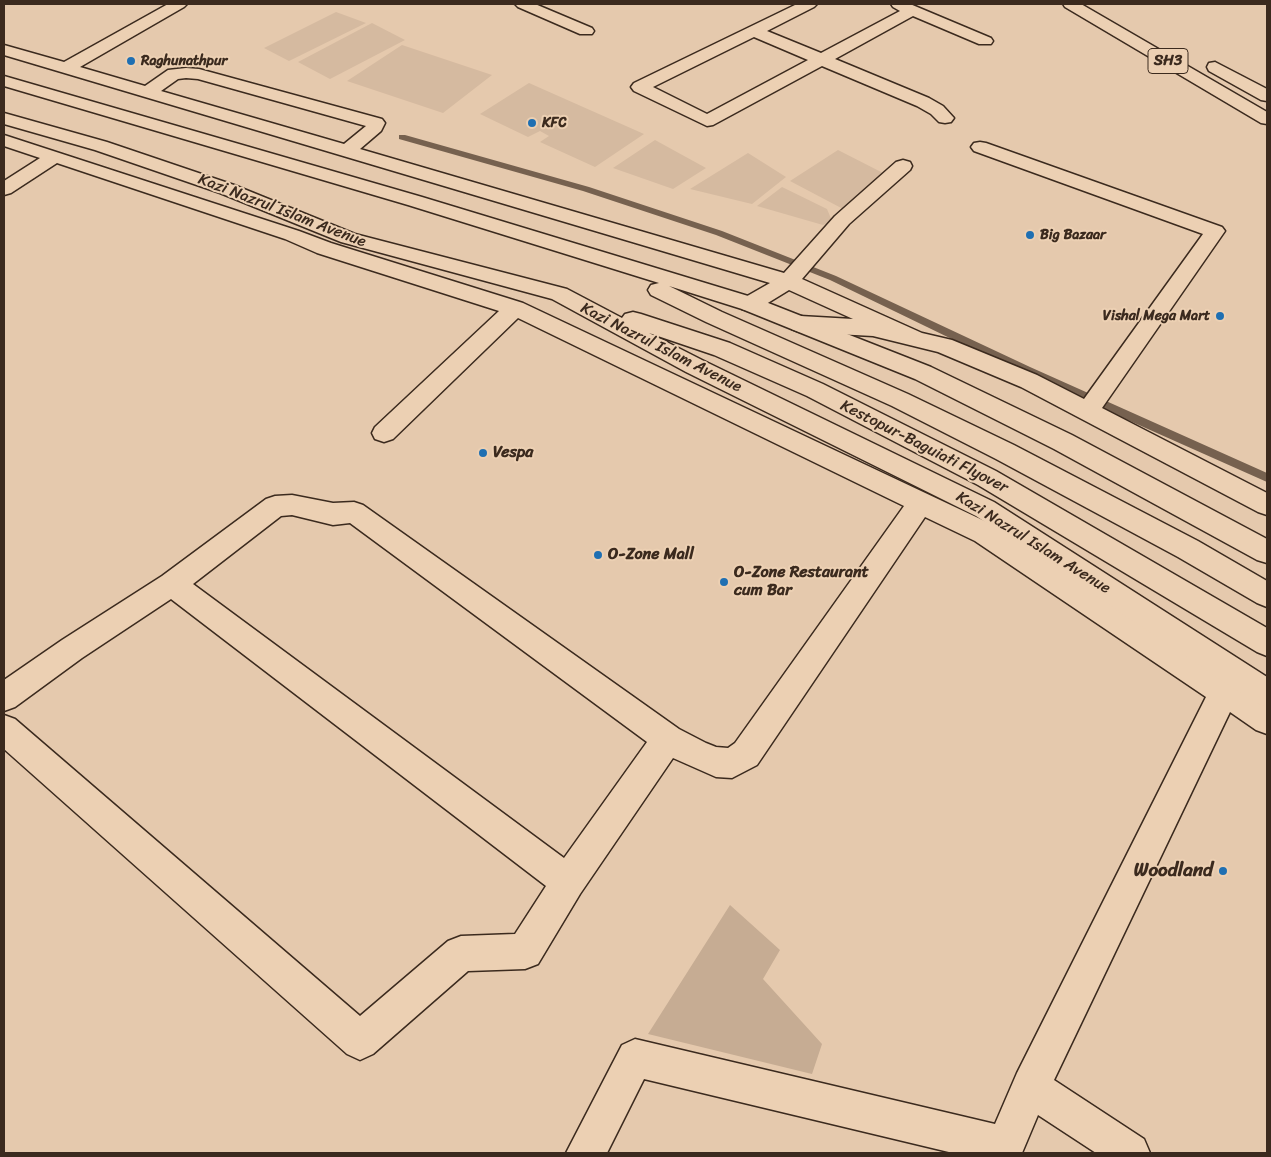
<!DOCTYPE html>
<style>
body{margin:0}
#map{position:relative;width:1271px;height:1157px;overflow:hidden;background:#e5c9ad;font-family:Sriracha,sans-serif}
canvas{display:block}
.frame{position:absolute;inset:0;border:5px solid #3b2a1e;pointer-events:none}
</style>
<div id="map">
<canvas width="1271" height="1157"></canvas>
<div class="frame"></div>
</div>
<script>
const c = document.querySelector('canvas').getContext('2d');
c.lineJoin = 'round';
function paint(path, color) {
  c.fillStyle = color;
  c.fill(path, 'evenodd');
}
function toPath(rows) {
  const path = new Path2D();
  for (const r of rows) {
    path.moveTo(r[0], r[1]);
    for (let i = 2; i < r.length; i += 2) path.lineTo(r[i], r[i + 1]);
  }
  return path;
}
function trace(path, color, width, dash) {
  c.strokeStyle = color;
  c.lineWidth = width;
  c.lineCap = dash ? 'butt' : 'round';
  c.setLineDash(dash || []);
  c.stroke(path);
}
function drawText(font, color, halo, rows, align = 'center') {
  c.font = font + ' Sriracha,sans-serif';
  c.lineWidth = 4;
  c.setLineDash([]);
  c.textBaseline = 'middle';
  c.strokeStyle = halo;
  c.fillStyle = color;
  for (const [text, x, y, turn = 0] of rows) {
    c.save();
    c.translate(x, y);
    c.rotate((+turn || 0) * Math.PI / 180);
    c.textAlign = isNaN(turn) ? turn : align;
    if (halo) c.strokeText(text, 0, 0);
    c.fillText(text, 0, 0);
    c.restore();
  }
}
const built = toPath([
 [336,12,366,23,289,61,264,48],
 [372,23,405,40,330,79,298,62],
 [402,45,492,75,443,113,347,81],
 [529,83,644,134,595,167,540,142,549,136,540,131,528,137,480,114],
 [655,140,706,168,673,189,613,168],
 [838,150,885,174,845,210,790,181],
 [748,153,786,177,752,204,690,189],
 [782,187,827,209,832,221,823,225,757,206]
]);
const green = toPath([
 [730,905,780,950,763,979,822,1044,812,1074,648,1034]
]);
const stream = toPath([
 [399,135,405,135,589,187,722,231,836,276,1030,367,1267,473,1267,482,1022,373,830,280,716,235,583,191,399,139,399,135]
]);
const minor = toPath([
 [168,4,187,4,184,7,80,67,145,86,168,70,186,68,199,69,382,119,385,123,381,131,360,149,784,273,835,216,896,162,903,160,910,162,912,166,910,170,849,224,802,279,922,333,952,340,1037,375,1084,399,1203,234,974,151,971,147,974,143,980,142,986,143,1222,227,1225,231,1102,408,1267,493,1267,515,1258,512,1021,387,938,352,873,336,800,332,792,329,789,324,792,319,800,316,853,319,789,290,758,309,750,311,742,309,739,304,742,299,770,283,4,55,4,45,64,62,168,4],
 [186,78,198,79,366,126,344,144,161,91,178,79,186,78],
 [515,4,535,4,592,28,594,31,592,34,580,34,518,7,515,4],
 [797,4,817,4,814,7,767,31,821,53,900,11,893,7,891,4,910,4,991,38,993,41,991,44,979,44,913,16,835,59,929,98,943,106,954,118,951,122,945,123,939,122,931,114,917,106,822,66,713,125,707,126,634,91,631,87,634,83,797,4],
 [754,37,808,60,707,114,653,87,754,37],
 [4,135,299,231,331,243,523,303,993,525,1267,703,1267,734,1256,730,1230,712,1054,1080,1144,1139,1150,1153,1096,1153,1038,1115,1022,1153,953,1153,644,1079,607,1153,566,1153,622,1045,635,1039,995,1124,1017,1073,1206,697,975,541,925,517,757,765,732,778,716,777,673,758,580,894,538,964,525,969,468,971,373,1054,360,1060,347,1054,4,749,4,715,15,719,360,1016,448,941,461,936,515,934,546,886,171,599,82,658,15,707,4,711,4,680,62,640,162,576,266,499,275,496,292,495,333,503,354,502,363,505,679,729,706,743,716,747,728,748,735,743,904,506,518,318,393,439,384,442,375,439,372,433,375,427,499,311,317,253,285,239,57,163,11,193,4,195,4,181,40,158,4,146,4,135],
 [292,515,333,525,350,523,647,742,564,858,193,584,281,516,292,515]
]);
const major = toPath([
 [1063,4,1081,4,1267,112,1267,124,1261,123,1065,7,1063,4],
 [1215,62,1267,89,1267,101,1261,100,1209,71,1207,67,1209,63,1215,62],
 [4,76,422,197,758,299,931,367,1072,435,1267,539,1267,563,1257,560,1054,449,915,379,742,309,669,286,722,312,908,394,1014,445,1198,541,1267,581,1267,607,1257,603,1178,557,996,459,892,406,706,322,651,295,648,290,651,285,659,283,408,205,4,86,4,76],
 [4,113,107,142,234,185,355,234,567,289,622,318,625,314,633,312,641,314,730,343,823,384,996,471,1267,628,1267,656,1257,652,978,485,807,396,714,355,649,333,702,360,994,502,1267,677,1267,707,1256,703,976,516,686,372,552,299,341,242,220,193,95,150,4,124,4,113]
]);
const markers = [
 [131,61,5,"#1f6fb2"],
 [532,123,5,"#1f6fb2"],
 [1030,235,5,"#1f6fb2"],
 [1220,316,5,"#1f6fb2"],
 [483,453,5,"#1f6fb2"],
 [598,555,5,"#1f6fb2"],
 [724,582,5,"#1f6fb2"],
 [1223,871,5,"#1f6fb2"]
];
const farPoinames = [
 ["Raghunathpur",141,61],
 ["KFC",542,123],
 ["Big Bazaar",1040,235],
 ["Vishal Mega Mart",1210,316,"right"]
];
const shields = [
 [1168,61,40]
];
const shieldNames = [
 ["SH3",1168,61]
];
const streetNames = [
 ["Kazi Nazrul Islam Avenue",282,211,21],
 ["Kazi Nazrul Islam Avenue",661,348,27],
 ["Kestopur-Baguiati Flyover",924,447,27],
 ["Kazi Nazrul Islam Avenue",1033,543,32]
];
const poiNames = [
 ["Vespa",493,453],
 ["O-Zone Mall",608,555],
 ["O-Zone Restaurant",734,573],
 ["cum Bar",734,591]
];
const nearPoinames = [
 ["Woodland",1213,871]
];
paint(built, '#d5baa0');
paint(green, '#c6ac93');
paint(stream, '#76614f');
trace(minor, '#3b2a1e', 3);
trace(major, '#3b2a1e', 3);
paint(minor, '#ecd0b3');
paint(major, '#ecd0b3');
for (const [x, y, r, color] of markers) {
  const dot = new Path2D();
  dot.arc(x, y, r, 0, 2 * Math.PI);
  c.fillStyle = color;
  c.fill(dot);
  trace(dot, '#ecd0b3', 2);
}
drawText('bold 14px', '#3b2a1e', '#ecd0b3', farPoinames, 'left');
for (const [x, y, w] of shields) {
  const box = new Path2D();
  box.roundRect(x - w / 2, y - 12.5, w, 25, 4);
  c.fillStyle = '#ecd0b3';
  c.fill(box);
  trace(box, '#3b2a1e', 1);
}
drawText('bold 15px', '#3b2a1e', null, shieldNames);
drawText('16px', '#3b2a1e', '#ecd0b3', streetNames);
drawText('bold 16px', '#3b2a1e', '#ecd0b3', poiNames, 'left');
drawText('bold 19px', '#3b2a1e', '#ecd0b3', nearPoinames, 'right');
</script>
